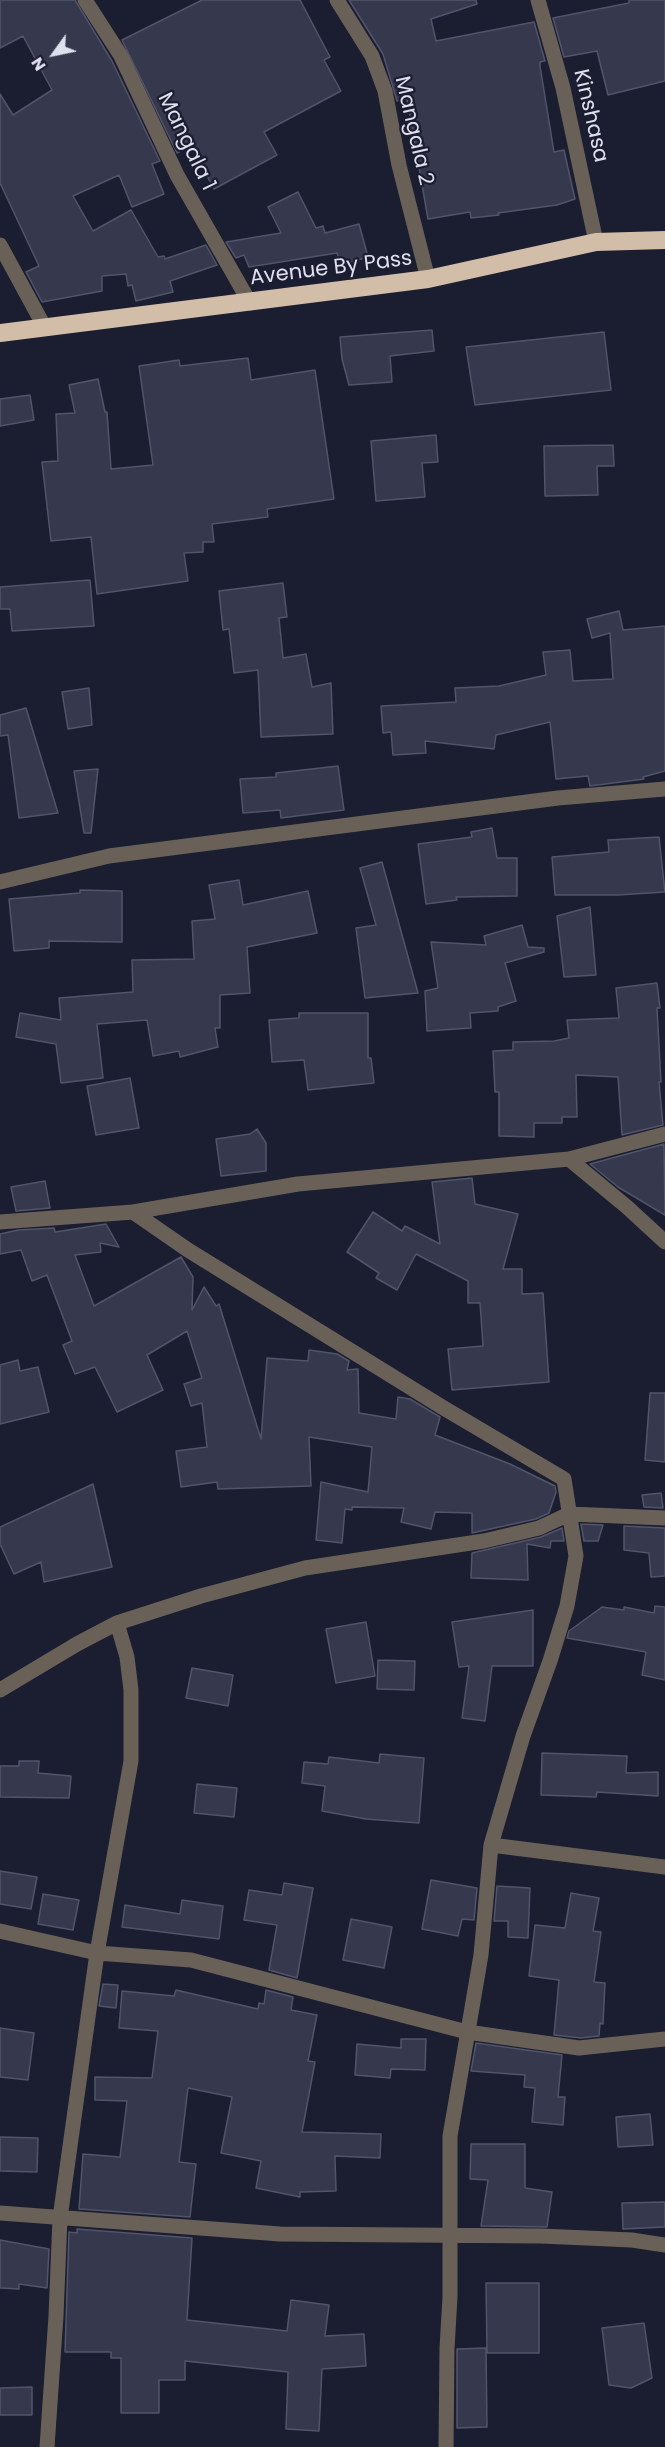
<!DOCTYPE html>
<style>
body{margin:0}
#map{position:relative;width:665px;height:2447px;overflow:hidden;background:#1b1d30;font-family:Poppins,sans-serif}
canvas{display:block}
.north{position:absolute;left:24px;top:24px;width:60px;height:60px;-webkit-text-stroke:4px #1b1d30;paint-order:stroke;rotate:237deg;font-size:16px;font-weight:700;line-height:24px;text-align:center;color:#dee0ee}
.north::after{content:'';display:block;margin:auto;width:21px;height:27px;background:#dee0ee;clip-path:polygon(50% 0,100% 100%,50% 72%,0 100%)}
</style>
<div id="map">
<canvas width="665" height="2447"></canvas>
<div class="north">N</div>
</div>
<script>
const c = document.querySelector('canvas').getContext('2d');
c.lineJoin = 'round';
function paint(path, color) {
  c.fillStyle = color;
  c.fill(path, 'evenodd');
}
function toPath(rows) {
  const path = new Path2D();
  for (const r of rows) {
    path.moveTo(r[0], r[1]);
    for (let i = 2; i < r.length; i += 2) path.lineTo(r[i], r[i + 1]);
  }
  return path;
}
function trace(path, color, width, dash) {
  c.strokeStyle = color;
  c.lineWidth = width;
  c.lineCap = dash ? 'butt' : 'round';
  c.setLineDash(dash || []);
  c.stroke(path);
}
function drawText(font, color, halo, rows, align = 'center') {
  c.font = font + ' Poppins,sans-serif';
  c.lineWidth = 4.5;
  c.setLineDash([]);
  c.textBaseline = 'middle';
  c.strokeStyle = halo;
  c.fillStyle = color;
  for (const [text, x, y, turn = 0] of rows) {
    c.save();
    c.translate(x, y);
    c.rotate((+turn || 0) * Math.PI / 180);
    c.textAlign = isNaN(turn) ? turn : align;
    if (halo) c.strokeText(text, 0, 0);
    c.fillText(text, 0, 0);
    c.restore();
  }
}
const building = toPath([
 [0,0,75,0,112,61,160,161,152,164,164,194,132,207,119,175,73,196,93,231,131,210,158,257,164,256,165,259,206,245,217,265,170,281,173,292,136,301,132,285,128,286,126,274,102,276,102,291,42,302,26,272,39,266,0,183,0,94,13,115,52,90,23,36,0,48,0,0],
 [202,0,300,0,330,57,324,60,341,91,264,132,277,155,214,189,191,146,177,153,122,40,202,0],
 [349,0,476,0,477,4,431,19,436,41,534,22,545,61,540,62,540,66,554,152,564,150,575,199,557,205,498,213,499,215,471,218,470,212,428,219,407,99,397,101,383,54,349,0],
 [629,0,665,0,665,81,608,95,597,51,564,57,553,18,629,3,629,0],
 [298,192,316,228,323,226,325,233,359,224,368,257,341,265,337,253,249,267,244,255,236,258,226,242,281,233,268,207,298,192],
 [432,330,434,351,390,356,392,382,349,385,342,359,340,337,432,330],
 [604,332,611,390,475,405,466,347,604,332],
 [248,358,251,380,315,370,334,499,267,509,268,517,212,524,214,542,203,542,203,552,184,553,188,581,97,594,91,537,51,541,42,462,58,461,56,414,75,413,69,385,98,379,105,412,107,412,111,469,153,465,139,366,179,360,180,366,248,358],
 [30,395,34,420,0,426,0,399,30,395],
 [436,435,438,462,422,463,425,497,376,501,371,441,436,435],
 [613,445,614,466,597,466,598,495,545,496,544,446,613,445],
 [90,580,94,626,12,631,10,609,0,609,0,587,90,580],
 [283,583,287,617,279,618,283,658,306,654,312,687,331,683,333,734,261,737,258,670,234,673,229,629,223,630,219,591,283,583],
 [619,611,623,630,665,626,665,771,643,777,644,779,590,786,588,776,556,779,550,722,496,735,494,749,425,741,426,753,393,755,391,732,383,733,381,706,456,702,455,688,499,686,546,675,543,652,570,650,573,681,613,679,610,633,592,638,587,619,619,611],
 [89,688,92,725,68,729,62,692,89,688],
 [26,708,58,813,19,818,8,735,0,736,0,715,26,708],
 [338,766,344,810,281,818,280,810,243,813,240,779,276,777,276,773,338,766],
 [98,769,91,833,84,833,74,771,98,769],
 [492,828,497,858,517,858,517,896,456,897,457,900,426,904,418,844,472,837,471,832,492,828],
 [659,837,665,892,618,895,555,895,552,857,609,852,608,840,659,837],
 [382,862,418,993,365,998,356,928,376,925,360,868,382,862],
 [239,880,243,905,308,891,317,933,247,947,250,993,220,995,220,1028,215,1028,218,1047,180,1057,179,1051,153,1056,147,1020,97,1024,103,1078,61,1083,56,1044,16,1037,20,1013,61,1020,59,998,133,992,132,960,194,959,192,921,215,919,209,885,239,880],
 [80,890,122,891,122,942,49,941,49,948,14,951,9,899,80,893,80,890],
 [590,907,596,975,564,977,557,916,590,907],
 [522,925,528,947,544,948,544,952,505,963,516,1001,498,1007,498,1011,470,1013,471,1028,427,1031,425,991,438,988,431,942,486,945,484,936,522,925],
 [657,983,660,1008,657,1008,661,1082,659,1082,663,1125,622,1135,618,1077,576,1075,577,1117,562,1117,562,1123,534,1123,534,1137,499,1136,499,1092,495,1092,493,1051,513,1050,513,1042,554,1041,569,1038,567,1020,619,1018,616,988,657,983],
 [299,1013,368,1013,368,1058,371,1058,374,1083,308,1090,304,1060,272,1062,269,1020,299,1018,299,1013],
 [130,1078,139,1128,96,1135,87,1086,130,1078],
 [257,1129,266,1143,266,1171,221,1176,216,1139,250,1134,257,1129],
 [664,1144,665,1215,618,1187,590,1164,664,1144],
 [472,1178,475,1204,518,1214,503,1269,522,1269,522,1294,543,1293,549,1382,452,1390,448,1349,483,1346,480,1303,468,1303,468,1281,416,1254,397,1290,376,1278,379,1273,347,1252,373,1212,402,1231,405,1226,440,1244,432,1182,472,1178],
 [45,1181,50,1208,16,1211,11,1187,45,1181],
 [106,1224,119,1247,100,1243,101,1252,75,1255,94,1306,181,1257,193,1277,192,1310,204,1287,216,1306,219,1304,261,1439,267,1358,308,1361,309,1350,337,1354,349,1361,347,1370,358,1369,359,1413,396,1419,398,1397,410,1399,440,1417,435,1435,510,1464,555,1486,556,1492,549,1513,536,1519,472,1533,472,1513,435,1512,431,1529,401,1522,404,1508,352,1507,352,1510,345,1509,342,1543,316,1540,321,1482,368,1492,372,1447,309,1437,311,1486,218,1489,217,1482,181,1487,176,1451,207,1447,202,1403,191,1406,184,1384,202,1378,187,1331,147,1355,163,1390,117,1412,95,1367,75,1374,63,1345,72,1341,47,1275,32,1281,21,1250,0,1254,0,1234,18,1230,54,1228,55,1232,106,1224],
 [18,1360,20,1371,38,1367,49,1412,0,1424,0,1365,18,1360],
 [650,1393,665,1393,665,1462,645,1460,650,1393],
 [93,1484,112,1567,44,1582,41,1562,14,1574,0,1544,0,1527,93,1484],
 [661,1493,663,1508,644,1507,642,1495,661,1493],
 [581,1524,603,1525,598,1541,584,1541,581,1524],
 [624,1526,665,1528,665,1576,651,1577,649,1553,624,1550,624,1526],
 [562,1528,564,1541,551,1541,550,1548,527,1544,528,1580,471,1578,472,1553,541,1537,562,1528],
 [655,1606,665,1607,665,1680,642,1675,646,1652,567,1638,569,1631,602,1607,624,1610,624,1607,654,1613,655,1606],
 [533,1610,533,1666,492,1666,485,1721,462,1718,469,1666,459,1667,452,1622,533,1610],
 [366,1622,375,1676,336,1683,326,1629,366,1622],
 [378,1660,415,1661,414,1690,377,1689,378,1660],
 [192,1668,233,1675,228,1706,186,1698,192,1668],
 [542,1753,627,1756,626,1773,658,1772,658,1796,597,1792,596,1797,541,1795,542,1753],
 [380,1754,424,1758,419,1823,366,1819,322,1811,325,1786,302,1783,304,1762,328,1764,329,1757,379,1763,380,1754],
 [19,1761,39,1761,38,1773,71,1776,69,1798,0,1797,0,1766,19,1766,19,1761],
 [197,1784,237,1788,234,1817,194,1813,197,1784],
 [0,1871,37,1877,31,1909,0,1904,0,1871],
 [431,1880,477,1888,474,1920,462,1919,458,1936,422,1929,431,1880],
 [284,1883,313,1888,297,1978,269,1970,277,1925,244,1920,249,1890,282,1895,284,1883],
 [497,1886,530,1888,528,1938,508,1937,508,1921,494,1921,497,1886],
 [571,1893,599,1898,593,1931,601,1932,594,1982,605,1983,603,2024,600,2023,599,2036,581,2038,554,2035,559,1980,529,1976,535,1925,565,1928,571,1893],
 [43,1894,79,1900,73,1930,38,1924,43,1894],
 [182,1900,223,1906,219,1939,122,1927,125,1905,180,1914,182,1900],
 [351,1919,392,1927,384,1968,343,1960,351,1919],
 [103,1984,118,1985,116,2008,99,2006,103,1984],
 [176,1990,258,2009,259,2003,264,2004,266,1990,293,1997,291,2010,317,2015,308,2061,315,2062,302,2132,381,2134,380,2158,335,2156,336,2191,300,2192,300,2197,256,2188,261,2161,221,2153,232,2097,188,2088,179,2162,196,2164,190,2217,79,2209,83,2154,120,2157,127,2101,95,2100,95,2077,152,2078,158,2031,119,2028,122,1991,174,1996,176,1990],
 [0,2028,34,2033,28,2080,0,2077,0,2028],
 [401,2039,426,2039,425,2070,391,2069,390,2078,355,2075,357,2044,401,2048,401,2039],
 [476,2043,562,2055,558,2097,565,2097,563,2125,532,2122,535,2088,524,2087,525,2075,471,2071,476,2043],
 [650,2114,653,2145,618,2147,616,2117,650,2114],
 [0,2137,38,2138,37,2172,0,2171,0,2137],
 [471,2144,525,2144,525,2188,552,2192,547,2227,481,2226,488,2180,470,2179,471,2144],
 [665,2202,665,2227,623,2229,622,2203,665,2202],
 [77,2229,192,2238,187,2320,287,2331,291,2300,329,2305,325,2336,364,2334,366,2366,322,2369,319,2431,286,2429,288,2372,185,2361,185,2380,159,2380,159,2413,121,2413,121,2358,111,2358,111,2352,65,2352,69,2232,77,2233,77,2229],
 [0,2240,49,2249,47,2288,19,2284,19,2289,0,2288,0,2240],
 [486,2283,539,2283,539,2353,487,2353,486,2283],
 [644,2323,652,2378,631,2388,609,2385,602,2328,644,2323],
 [486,2348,487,2427,457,2428,457,2349,486,2348],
 [32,2387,32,2415,0,2415,0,2388,32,2387]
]);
const street = toPath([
 [85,0,121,56,177,175,250,303],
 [337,0,372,56,385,91,399,165,428,279],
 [538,0,563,88,596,242],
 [0,245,44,326],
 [0,882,109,856,558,798,665,789],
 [569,1159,627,1207,665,1242],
 [133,1212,188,1250,442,1407,564,1479,576,1556,567,1606,550,1661,523,1736,491,1845,481,1955,450,2136,450,2297,447,2348,446,2447],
 [0,1222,133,1212,298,1184,569,1159,665,1134],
 [0,1690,77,1644,117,1623,201,1596,305,1568,484,1541,539,1528,569,1514,665,1518],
 [491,1845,665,1867],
 [0,1931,97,1953,191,1960,467,2032,579,2048,665,2039],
 [0,2213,280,2234,541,2236,632,2240,665,2245],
 [47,2447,56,2316,60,2218,97,1953,131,1761,131,1690,127,1657,117,1623]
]);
const highway = toPath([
 [0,333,428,279,596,242,665,240]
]);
const streetNames = [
 ["Kinshasa",590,116,77],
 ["Mangala 2",413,131,77],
 ["Mangala 1",186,142,64],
 ["Avenue By Pass",331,269,-7]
];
paint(building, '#36384e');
trace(building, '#51546b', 1.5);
trace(street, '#696158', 15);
trace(highway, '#d2bda8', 18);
drawText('21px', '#dee0ee', '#1b1d30', streetNames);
</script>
